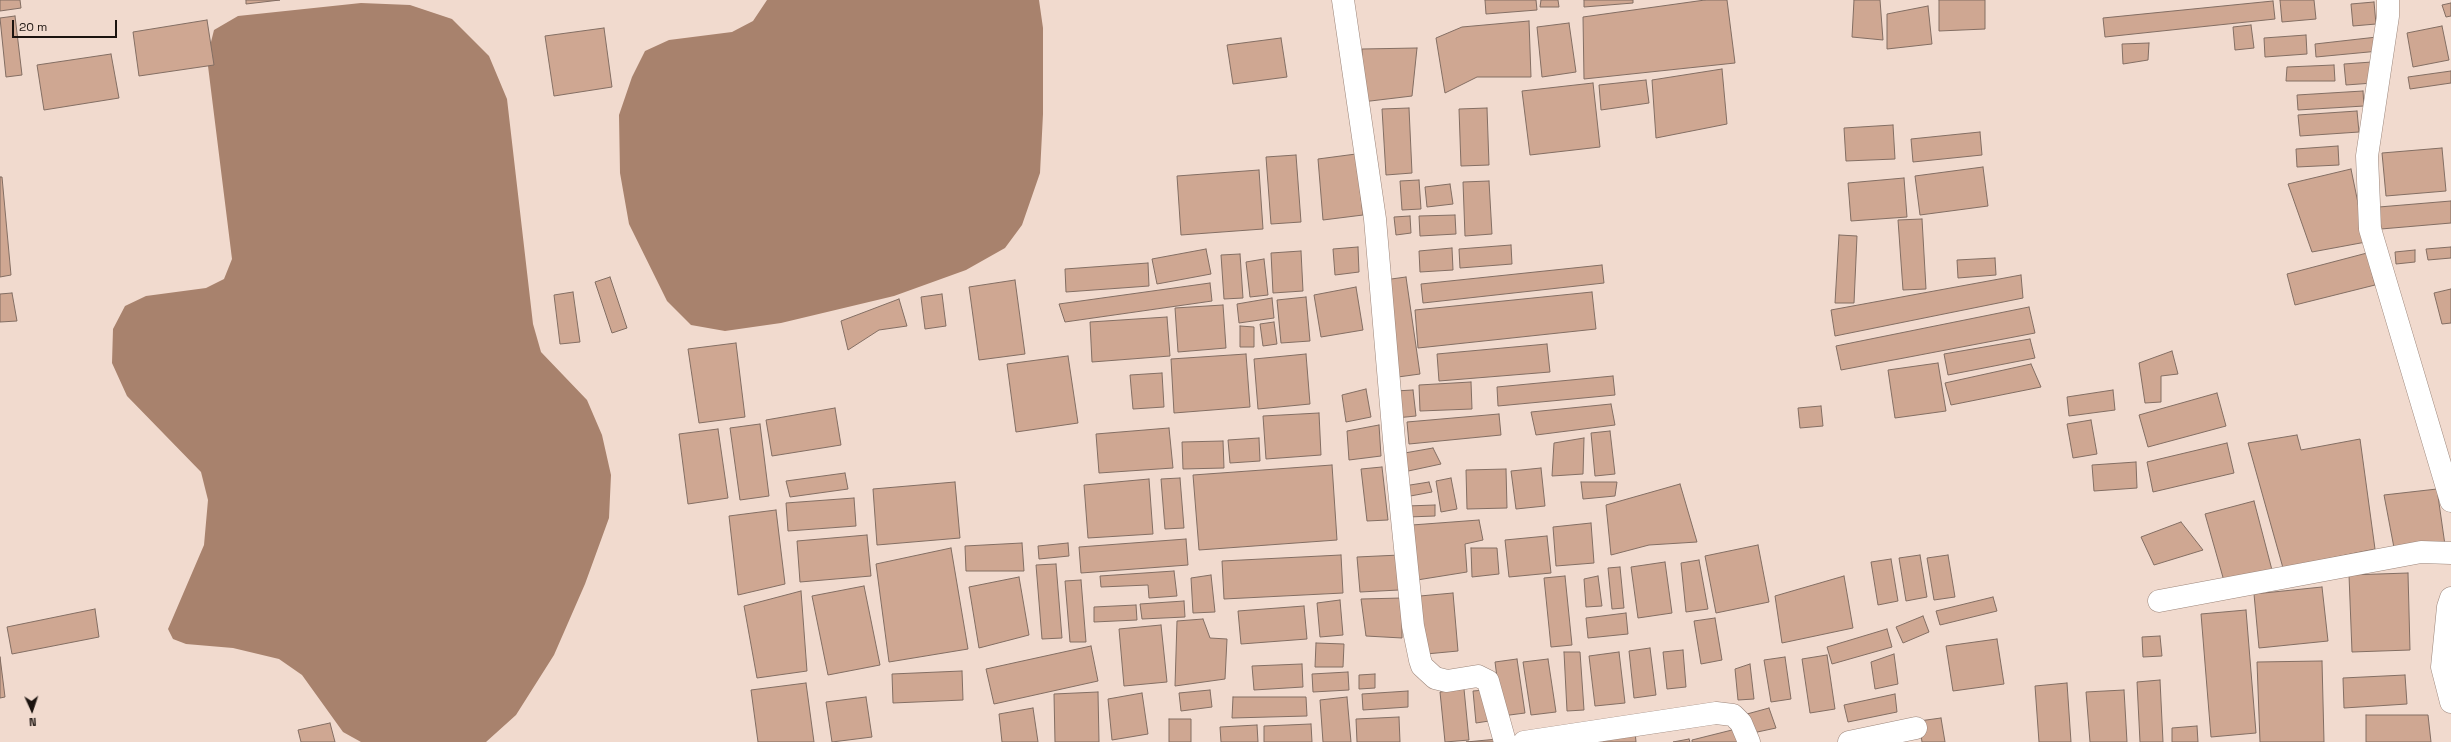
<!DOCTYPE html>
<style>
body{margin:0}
#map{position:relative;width:2451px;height:742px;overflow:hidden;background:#f1dace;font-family:"Space Grotesk",sans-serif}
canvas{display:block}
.north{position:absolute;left:12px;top:690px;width:40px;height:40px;-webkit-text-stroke:3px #f1dace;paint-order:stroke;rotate:177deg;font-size:11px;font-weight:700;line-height:16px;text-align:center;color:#1b130f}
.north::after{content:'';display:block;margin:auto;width:14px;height:18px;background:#1b130f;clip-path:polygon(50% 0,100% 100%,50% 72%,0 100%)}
.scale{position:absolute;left:12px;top:20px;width:105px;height:18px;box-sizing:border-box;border:2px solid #1b130f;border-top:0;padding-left:5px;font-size:12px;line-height:14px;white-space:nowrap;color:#1b130f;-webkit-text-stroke:3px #f1dace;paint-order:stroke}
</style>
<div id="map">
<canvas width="2451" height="742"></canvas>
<div class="north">N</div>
<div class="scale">20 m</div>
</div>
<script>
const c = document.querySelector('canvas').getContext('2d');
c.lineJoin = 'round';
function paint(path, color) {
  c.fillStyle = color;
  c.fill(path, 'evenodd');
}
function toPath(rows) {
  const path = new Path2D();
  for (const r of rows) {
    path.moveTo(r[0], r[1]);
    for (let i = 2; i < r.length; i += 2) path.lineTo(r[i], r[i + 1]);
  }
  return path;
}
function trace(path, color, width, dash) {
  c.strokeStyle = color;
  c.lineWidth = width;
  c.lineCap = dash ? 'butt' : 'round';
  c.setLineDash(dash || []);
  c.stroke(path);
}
const water = toPath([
 [767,0,1039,0,1043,28,1043,114,1040,173,1022,225,1005,248,966,270,894,296,781,323,725,331,691,325,667,301,629,224,620,173,619,115,632,77,645,51,669,40,732,32,753,21],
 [361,3,410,5,452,19,489,56,507,99,533,324,541,352,587,400,602,435,611,475,609,518,585,584,554,655,516,715,486,742,361,742,343,732,302,675,279,659,233,648,186,644,173,639,168,629,204,545,208,500,201,472,127,396,112,363,113,329,125,306,146,296,206,288,224,279,232,259,207,58,214,30,238,16]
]);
const building = toPath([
 [0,0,20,0,21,8,0,11,0,0],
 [246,0,280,0,246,4,246,0],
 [1485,0,1536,0,1537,10,1486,14,1485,0],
 [1541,0,1558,0,1559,7,1540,7,1541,0],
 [1584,0,1633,0,1633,3,1584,7,1584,0],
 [1705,0,1727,0,1735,63,1584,79,1583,17,1705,0],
 [1854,0,1880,0,1883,40,1852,37,1854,0],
 [1939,0,1985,0,1985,29,1939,31,1939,0],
 [2280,0,2314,0,2316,19,2282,22,2280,0],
 [2273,1,2275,19,2105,37,2103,18,2273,1],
 [2374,2,2376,24,2353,26,2351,4,2374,2],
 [2451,3,2451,16,2446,17,2442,5,2451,3],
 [1928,6,1932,44,1887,49,1887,14,1928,6],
 [15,16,22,75,6,77,0,18,15,16],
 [207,20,214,65,139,76,133,32,207,20],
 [1529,21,1531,77,1477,77,1445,93,1436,38,1462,27,1529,21],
 [1569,23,1576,72,1542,77,1537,27,1569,23],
 [2251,25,2254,48,2235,50,2233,27,2251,25],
 [2442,26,2449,60,2413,67,2407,33,2442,26],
 [604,28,612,87,554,96,545,36,604,28],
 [2306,35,2307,54,2265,57,2264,38,2306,35],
 [2377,37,2379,51,2316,57,2315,44,2377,37],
 [1281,38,1287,77,1233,84,1227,45,1281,38],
 [2149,43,2148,60,2123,64,2122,44,2149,43],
 [1417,48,1412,96,1362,102,1362,49,1417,48],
 [111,54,119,98,44,110,37,65,111,54],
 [2372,62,2373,83,2346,85,2344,64,2372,62],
 [2334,65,2335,81,2286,81,2287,67,2334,65],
 [1722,69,1727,124,1656,138,1652,80,1722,69],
 [2451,71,2451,83,2410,89,2408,77,2451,71],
 [1646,80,1649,103,1601,110,1599,85,1646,80],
 [1593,83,1600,147,1530,155,1522,91,1593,83],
 [2363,91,2364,106,2298,110,2297,95,2363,91],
 [1409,108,1412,173,1386,175,1382,109,1409,108],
 [1487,108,1489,165,1461,166,1459,109,1487,108],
 [2357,111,2359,132,2300,136,2298,115,2357,111],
 [1893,125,1895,159,1846,161,1844,128,1893,125],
 [1980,132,1982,155,1913,162,1911,139,1980,132],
 [2338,146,2339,165,2297,167,2296,149,2338,146],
 [2442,148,2446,191,2386,196,2382,153,2442,148],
 [1356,154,1363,215,1323,220,1318,159,1356,154],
 [1296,155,1301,222,1271,224,1266,157,1296,155],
 [1983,167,1988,206,1920,215,1915,176,1983,167],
 [2351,169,2366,242,2312,252,2288,184,2351,169],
 [1259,170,1263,229,1181,235,1177,176,1259,170],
 [0,177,2,177,11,275,0,277,0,177],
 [1904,178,1907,217,1851,221,1848,183,1904,178],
 [1419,180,1421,209,1402,210,1400,181,1419,180],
 [1489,181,1492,234,1465,236,1463,182,1489,181],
 [1450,184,1453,204,1427,207,1425,187,1450,184],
 [2451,201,2451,223,2381,229,2379,207,2451,201],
 [1455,215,1456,234,1420,236,1419,216,1455,215],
 [1410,216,1411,233,1396,235,1394,217,1410,216],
 [1922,219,1926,289,1903,290,1898,220,1922,219],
 [1839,235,1857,236,1854,303,1835,303,1839,235],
 [1511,245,1512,264,1460,268,1459,249,1511,245],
 [1358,247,1359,272,1335,275,1333,249,1358,247],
 [2451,247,2451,258,2428,260,2426,249,2451,247],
 [1452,248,1453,270,1420,272,1419,251,1452,248],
 [1206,249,1211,274,1157,284,1152,259,1206,249],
 [2415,250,2415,262,2396,264,2395,252,2415,250],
 [1301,251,1303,291,1273,293,1271,253,1301,251],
 [2367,253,2375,285,2295,305,2287,274,2367,253],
 [1240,254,1243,298,1224,299,1221,255,1240,254],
 [1995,258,1996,275,1958,278,1957,260,1995,258],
 [1264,259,1268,295,1250,297,1246,262,1264,259],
 [1148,263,1149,286,1066,292,1065,269,1148,263],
 [1602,265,1604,283,1423,303,1421,284,1602,265],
 [2021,275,2023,298,1835,336,1831,310,2021,275],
 [610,277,627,328,612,333,595,282,610,277],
 [1406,277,1420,374,1398,377,1384,280,1406,277],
 [1015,280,1025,354,979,360,969,287,1015,280],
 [1210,283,1212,301,1065,322,1059,304,1210,283],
 [1356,287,1363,330,1321,337,1314,295,1356,287],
 [2451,289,2451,323,2442,324,2434,293,2451,289],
 [573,292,580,342,560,344,554,295,573,292],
 [1592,292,1596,329,1418,348,1415,310,1592,292],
 [12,293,17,321,0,322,0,294,12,293],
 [942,294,946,326,925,329,921,297,942,294],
 [1306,297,1310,341,1281,343,1277,300,1306,297],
 [1272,298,1274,318,1239,323,1237,304,1272,298],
 [899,299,907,326,879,330,848,350,841,321,899,299],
 [1223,305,1226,348,1178,352,1175,308,1223,305],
 [2029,307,2035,333,1841,370,1836,346,2029,307],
 [1167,317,1170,356,1092,362,1090,322,1167,317],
 [1274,322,1277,344,1263,346,1260,324,1274,322],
 [1240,326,1254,327,1254,347,1240,347,1240,326],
 [2030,339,2035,358,1948,375,1944,354,2030,339],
 [736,343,745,417,699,423,688,349,736,343],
 [1547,344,1550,372,1439,381,1437,354,1547,344],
 [2172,351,2178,374,2161,376,2161,402,2145,403,2139,363,2172,351],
 [1246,354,1250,407,1174,413,1171,359,1246,354],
 [1306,354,1310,404,1258,409,1254,359,1306,354],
 [1068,356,1078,423,1016,432,1007,364,1068,356],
 [1938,363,1946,411,1895,418,1888,370,1938,363],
 [2031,364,2041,387,1951,405,1945,383,2031,364],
 [1162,373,1164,407,1133,409,1130,375,1162,373],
 [1613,376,1615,395,1498,406,1497,387,1613,376],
 [1471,382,1472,409,1420,411,1419,385,1471,382],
 [1366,389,1371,417,1346,422,1342,395,1366,389],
 [1413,390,1416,416,1396,418,1395,391,1413,390],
 [2113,390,2115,410,2069,416,2067,397,2113,390],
 [2217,393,2226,426,2148,447,2139,415,2217,393],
 [1611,404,1615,425,1536,435,1531,412,1611,404],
 [1821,406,1823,426,1800,428,1798,408,1821,406],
 [835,408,841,445,772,456,766,420,835,408],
 [1319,413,1321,455,1266,459,1263,416,1319,413],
 [1499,414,1501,435,1409,444,1407,422,1499,414],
 [2091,420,2097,454,2073,458,2067,424,2091,420],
 [760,424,769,496,740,500,730,428,760,424],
 [1379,425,1381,456,1349,460,1347,431,1379,425],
 [1169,428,1173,468,1099,473,1096,434,1169,428],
 [718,429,728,498,688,504,679,434,718,429],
 [1610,431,1615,474,1595,476,1591,433,1610,431],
 [2297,435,2301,450,2360,439,2375,549,2283,568,2248,443,2297,435],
 [1259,438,1260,461,1230,463,1228,440,1259,438],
 [1584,438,1583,474,1552,476,1554,443,1584,438],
 [1223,441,1224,468,1183,469,1182,442,1223,441],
 [2227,443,2234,473,2153,492,2147,462,2227,443],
 [1433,448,1441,464,1399,473,1399,454,1433,448],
 [2136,462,2137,488,2094,491,2092,465,2136,462],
 [1332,465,1337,540,1199,550,1193,475,1332,465],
 [1382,467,1388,520,1367,521,1361,469,1382,467],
 [1541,468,1545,506,1516,509,1511,471,1541,468],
 [1506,469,1507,508,1467,509,1466,470,1506,469],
 [845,473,848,489,790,497,786,481,845,473],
 [1180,478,1184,528,1165,529,1161,479,1180,478],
 [1451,478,1457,509,1441,512,1436,481,1451,478],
 [1149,479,1153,534,1088,538,1084,485,1149,479],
 [955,482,960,538,877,545,873,489,955,482],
 [1429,482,1432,492,1405,497,1404,486,1429,482],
 [1581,482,1617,482,1615,496,1583,499,1581,482],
 [1680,484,1697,542,1649,545,1611,555,1606,505,1680,484],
 [2437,489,2445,545,2395,553,2384,495,2437,489],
 [854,498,856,526,788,531,786,503,854,498],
 [2254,501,2272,570,2224,581,2205,514,2254,501],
 [1435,505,1435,516,1408,517,1407,506,1435,505],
 [776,510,785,584,738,595,729,516,776,510],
 [1479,520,1483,540,1465,544,1467,572,1417,580,1412,525,1479,520],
 [2181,522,2203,550,2154,565,2141,537,2181,522],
 [1591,523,1594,563,1556,566,1553,527,1591,523],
 [867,535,871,576,800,582,797,541,867,535],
 [1547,536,1551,573,1509,577,1505,540,1547,536],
 [1186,539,1188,565,1081,573,1079,547,1186,539],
 [1022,543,1024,571,966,571,965,546,1022,543],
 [1068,543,1069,556,1039,559,1038,546,1068,543],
 [1758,545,1769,602,1716,613,1705,556,1758,545],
 [951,548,968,649,889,662,876,564,951,548],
 [1471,548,1497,548,1499,574,1472,577,1471,548],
 [1341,555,1343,593,1224,599,1222,561,1341,555],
 [1400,555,1399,590,1360,592,1357,557,1400,555],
 [1920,555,1927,597,1906,601,1899,558,1920,555],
 [1948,555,1955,597,1934,600,1927,558,1948,555],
 [1891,559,1898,601,1878,605,1871,562,1891,559],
 [1699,560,1708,609,1686,612,1681,563,1699,560],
 [1665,562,1672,613,1638,618,1631,567,1665,562],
 [1056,564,1062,638,1042,639,1036,565,1056,564],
 [1620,567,1624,608,1612,609,1608,568,1620,567],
 [1174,571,1177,596,1149,598,1148,585,1101,587,1100,576,1174,571],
 [2408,573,2410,650,2352,652,2349,575,2408,573],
 [1211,575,1215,612,1193,613,1191,578,1211,575],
 [1565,576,1572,645,1551,647,1544,578,1565,576],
 [1598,576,1602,606,1586,607,1584,579,1598,576],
 [1844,576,1853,628,1782,643,1775,596,1844,576],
 [1019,577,1029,635,979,648,969,587,1019,577],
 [1081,580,1086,642,1070,642,1065,581,1081,580],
 [864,586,880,665,828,675,812,596,864,586],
 [2322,587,2328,641,2259,648,2254,594,2322,587],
 [801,591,807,671,757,678,744,606,801,591],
 [1453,593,1458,651,1426,654,1420,596,1453,593],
 [1993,597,1997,611,1940,625,1936,611,1993,597],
 [1402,598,1402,638,1366,636,1361,599,1402,598],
 [1340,600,1343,635,1320,637,1317,603,1340,600],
 [1184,601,1185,617,1142,619,1140,604,1184,601],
 [1136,605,1137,620,1094,622,1094,607,1136,605],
 [1304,606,1307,639,1241,644,1238,611,1304,606],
 [95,609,99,637,12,654,7,627,95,609],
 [2246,610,2256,733,2211,737,2201,614,2246,610],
 [1626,613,1628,634,1588,638,1586,618,1626,613],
 [1923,616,1929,632,1903,643,1896,627,1923,616],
 [1715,618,1722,660,1701,664,1694,621,1715,618],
 [1203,619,1210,638,1227,639,1225,679,1175,686,1177,621,1203,619],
 [1161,625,1167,682,1124,686,1119,629,1161,625],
 [1887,629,1892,647,1832,664,1827,647,1887,629],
 [2160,636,2162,656,2143,657,2142,637,2160,636],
 [1997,639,2004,684,1953,691,1946,646,1997,639],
 [1316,643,1344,644,1343,667,1315,667,1316,643],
 [1091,646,1098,681,994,704,986,669,1091,646],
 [1650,648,1656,695,1634,698,1629,651,1650,648],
 [1683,650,1686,687,1667,689,1663,652,1683,650],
 [1564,652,1580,652,1584,710,1567,711,1564,652],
 [1619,652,1625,703,1595,706,1589,656,1619,652],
 [1894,654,1898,684,1875,689,1871,662,1894,654],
 [1827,655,1835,709,1810,713,1802,659,1827,655],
 [0,657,5,697,0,698,0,657],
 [1785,657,1791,699,1771,702,1764,660,1785,657],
 [1517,659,1525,713,1502,716,1495,662,1517,659],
 [1548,659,1556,712,1531,715,1523,662,1548,659],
 [2322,661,2324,742,2260,742,2257,662,2322,661],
 [1302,664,1303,687,1254,690,1252,666,1302,664],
 [1750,664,1754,699,1738,700,1735,669,1750,664],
 [962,671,963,700,893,703,892,674,962,671],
 [1348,672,1349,690,1313,692,1312,674,1348,672],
 [1375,674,1375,688,1359,689,1359,675,1375,674],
 [2405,675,2407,704,2344,708,2343,678,2405,675],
 [2160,680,2163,742,2140,742,2137,682,2160,680],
 [806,683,814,742,758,742,751,690,806,683],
 [2067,683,2071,742,2039,742,2035,686,2067,683],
 [1464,689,1469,740,1445,742,1440,692,1464,689],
 [1210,690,1212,707,1181,711,1179,693,1210,690],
 [1485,690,1489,721,1476,723,1473,691,1485,690],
 [2124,690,2127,742,2090,742,2086,692,2124,690],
 [1408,691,1408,707,1363,710,1362,694,1408,691],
 [1098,692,1099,742,1055,742,1054,694,1098,692],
 [1142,693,1148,734,1112,740,1108,699,1142,693],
 [1895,694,1897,712,1848,722,1844,705,1895,694],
 [866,697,872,737,832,742,826,702,866,697],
 [1233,697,1306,697,1307,716,1232,718,1233,697],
 [1347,697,1351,742,1323,742,1320,700,1347,697],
 [1033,708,1038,742,1002,742,999,714,1033,708],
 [1769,708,1776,728,1748,734,1747,714,1769,708],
 [2366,715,2428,715,2431,742,2366,742,2366,715],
 [1399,717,1400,742,1357,742,1356,719,1399,717],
 [1941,718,1945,742,1922,742,1919,721,1941,718],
 [1169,719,1191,719,1191,742,1169,742,1169,719],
 [330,723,335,742,301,742,298,730,330,723],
 [1311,724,1312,742,1264,742,1264,726,1311,724],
 [1257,725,1258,742,1221,742,1220,727,1257,725],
 [2197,726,2198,742,2172,742,2172,728,2197,726],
 [1740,728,1744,742,1692,742,1692,740,1740,728],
 [1635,731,1636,742,1603,742,1603,734,1635,731],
 [1498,739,1498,742,1466,742,1498,739],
 [1689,739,1690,742,1673,742,1689,739]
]);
const minor = toPath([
 [1343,0,1375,219,1394,440,1413,626,1420,660,1422,666,1435,678,1447,681,1478,676,1488,681,1505,742],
 [2388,0,2388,16,2367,156,2370,229,2451,501],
 [2451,598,2448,607,2442,667,2451,702],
 [2159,601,2421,552,2451,553],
 [1524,742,1716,713,1733,715,1741,723,1749,742],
 [1849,742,1916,728]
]);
paint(water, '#a8826d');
paint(building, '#cfa792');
trace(building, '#836e63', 1);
trace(minor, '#9c867b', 23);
trace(minor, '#fff', 22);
</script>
